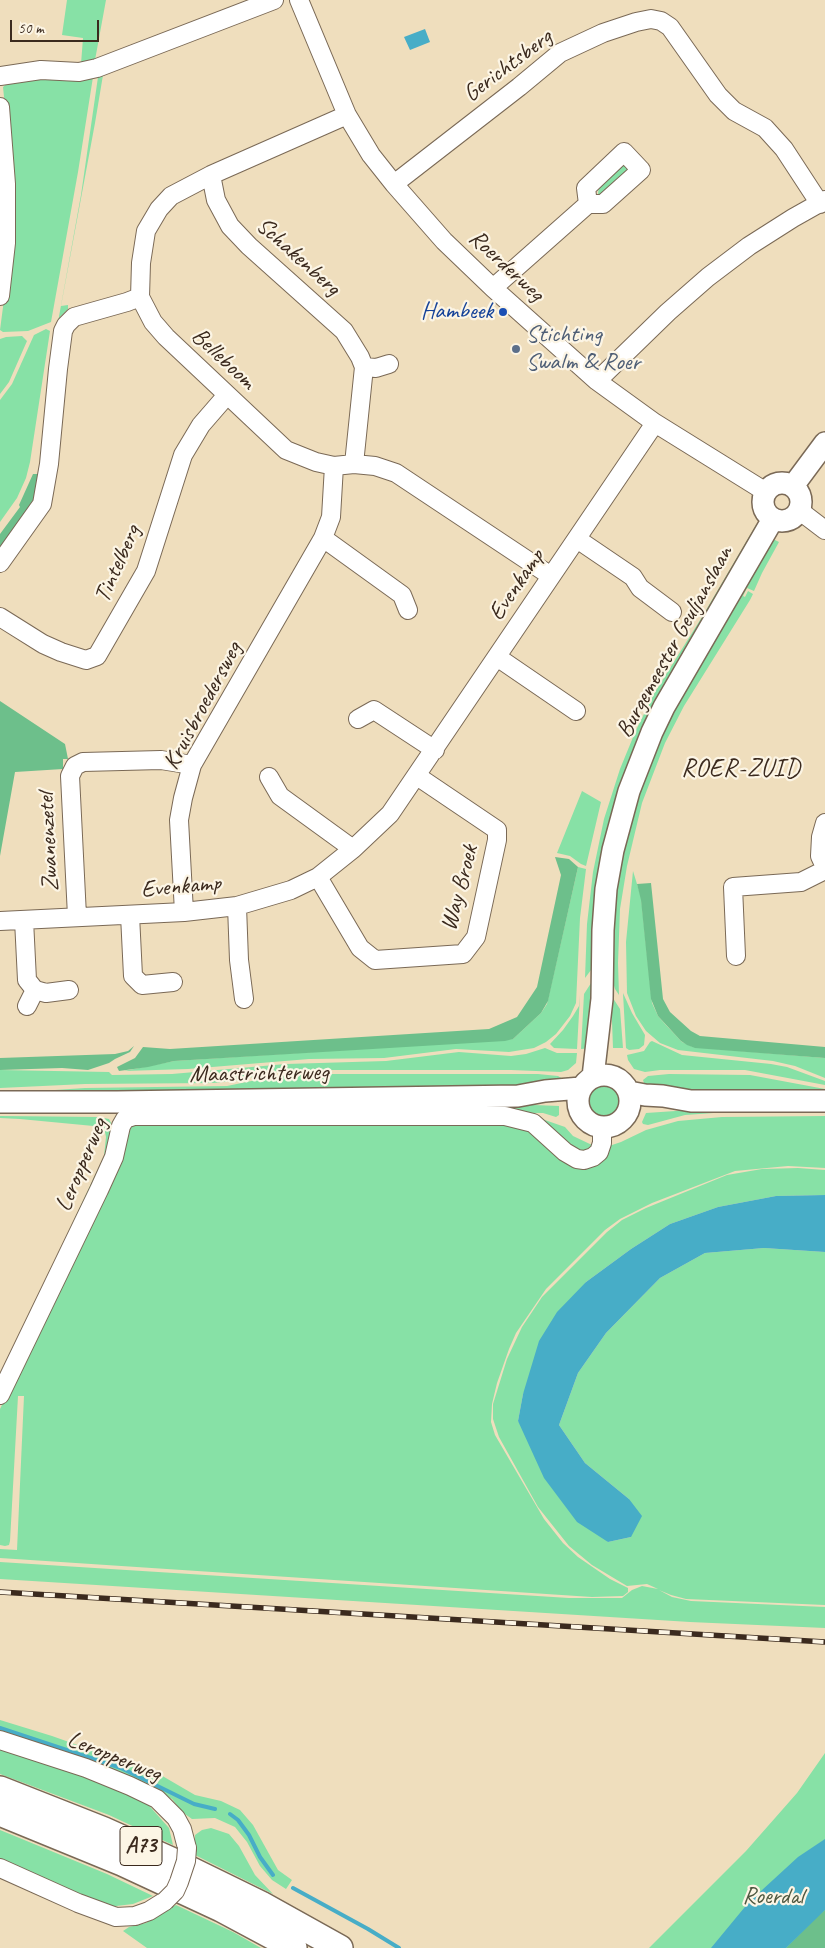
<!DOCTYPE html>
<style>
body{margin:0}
#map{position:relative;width:825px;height:1948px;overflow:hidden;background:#efdebd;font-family:Caveat,sans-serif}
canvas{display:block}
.scale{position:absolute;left:10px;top:20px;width:89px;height:22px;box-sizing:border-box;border:2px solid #3b2a1e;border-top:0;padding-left:6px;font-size:15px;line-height:18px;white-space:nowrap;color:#3b2a1e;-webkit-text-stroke:4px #fcf5e5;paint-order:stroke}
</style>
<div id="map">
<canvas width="825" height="1948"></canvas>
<div class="scale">50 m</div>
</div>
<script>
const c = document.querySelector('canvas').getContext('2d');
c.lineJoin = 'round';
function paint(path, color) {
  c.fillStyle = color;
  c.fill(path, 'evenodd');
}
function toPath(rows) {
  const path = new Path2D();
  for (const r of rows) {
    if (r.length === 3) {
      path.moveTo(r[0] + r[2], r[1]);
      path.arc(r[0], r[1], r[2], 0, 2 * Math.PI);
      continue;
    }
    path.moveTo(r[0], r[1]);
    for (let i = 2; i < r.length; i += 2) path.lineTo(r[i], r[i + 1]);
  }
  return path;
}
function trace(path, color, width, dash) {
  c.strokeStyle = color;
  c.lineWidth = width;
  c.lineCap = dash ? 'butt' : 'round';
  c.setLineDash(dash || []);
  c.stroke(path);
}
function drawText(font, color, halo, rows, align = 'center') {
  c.font = font + ' Caveat,sans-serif';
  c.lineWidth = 4.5;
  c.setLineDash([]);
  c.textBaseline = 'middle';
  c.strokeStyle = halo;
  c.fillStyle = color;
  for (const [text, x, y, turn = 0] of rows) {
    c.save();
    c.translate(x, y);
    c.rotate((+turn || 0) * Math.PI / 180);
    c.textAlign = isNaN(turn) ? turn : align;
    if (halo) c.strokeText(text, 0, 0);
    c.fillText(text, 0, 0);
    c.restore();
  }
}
const green = toPath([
 [67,0,106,0,95,60,81,64,83,38,62,35],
 [103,75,95,123,61,306,68,305,68,309,60,317,58,322,81,195,98,77],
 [93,77,78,172,51,322,28,331,3,332,0,330,13,231,15,231,16,195,14,195,3,87,11,80],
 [630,161,635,165,600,196,598,194,599,186,614,168],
 [46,329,50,331,30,462,26,478,17,498,0,522,0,400,12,384,34,335],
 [22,336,27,341,9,382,0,394,0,339,6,337],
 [756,525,757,526,659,705,591,970,585,978,587,924,593,872,604,819,620,769,636,730,655,692,702,617],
 [773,539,779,542,762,573,754,591,747,588,743,596,745,597,748,591,753,594,750,600,684,706,665,743,642,803,627,866,620,909,618,963,619,995,615,989,613,982,612,965,608,942,616,868,656,738],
 [582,791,601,802,586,866,581,864,570,856,557,853],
 [578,867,586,869,580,918,576,1003,570,1016,556,1034,546,1042,534,1048,509,1052,456,1049,384,1058,309,1059,188,1069,124,1071,174,1061,513,1039,541,1013,547,1004],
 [633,871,641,897,652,1003,658,1016,665,1024,682,1042,693,1047,825,1058,825,1078,795,1066,773,1061,678,1050,660,1043,646,1031,636,1016,627,993,626,942],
 [593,980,593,1048,581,1049,584,994],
 [623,993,632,1013,645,1035,644,1045,639,1049,629,1050,626,1048],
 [580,995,577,1049,554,1048,550,1044,563,1030,573,1016,579,1006],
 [611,995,620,1009,623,1048,613,1048],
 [652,1041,682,1055,771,1064,787,1067,825,1081,825,1085,745,1070,660,1070,645,1072,634,1069,628,1060,627,1055,644,1051,650,1042],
 [545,1048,557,1053,577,1053,576,1063,568,1070,561,1072,511,1070,299,1070,270,1073,235,1081,213,1083,85,1084,0,1088,0,1070,109,1072,112,1075,172,1074,286,1064,386,1061,459,1052,511,1056,526,1054],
 [299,1074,538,1074,558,1076,563,1079,561,1086,362,1094,25,1092,85,1088,227,1086,271,1077],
 [669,1074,750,1075,825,1089,825,1095,695,1094,645,1086,643,1080,648,1076],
 [603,1102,17],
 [509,1104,559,1106,559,1115,556,1117,543,1113,133,1109],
 [705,1109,728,1112,685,1115,648,1125,643,1124,642,1122,646,1113],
 [0,1116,99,1117,109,1119,113,1127,110,1147,27,1320,104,1156,106,1137,104,1127,20,1119,0,1118],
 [825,1116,825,1168,788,1166,735,1171,652,1203,620,1219,605,1230,546,1289,516,1333,509,1349,497,1383,492,1404,491,1422,495,1435,544,1519,563,1543,578,1557,610,1579,628,1588,628,1592,623,1596,592,1597,0,1558,0,1549,17,1550,24,1396,18,1396,10,1541,9,1545,5,1546,0,1545,0,1409,94,1213,129,1127,132,1126,131,1124,489,1121,528,1130,564,1161,621,1142,646,1130,678,1121,722,1117],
 [542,1119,565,1127,573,1136,592,1145,589,1149,583,1151,575,1148,540,1121],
 [798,1168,825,1170,825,1195,776,1196,718,1207,670,1224,631,1249,586,1282,523,1394,518,1421,608,1542,631,1537,629,1499,585,1463,559,1425,578,1373,606,1333,660,1278,705,1253,764,1248,825,1252,825,1605,686,1599,671,1595,659,1590,672,1597,691,1601,825,1607,825,1628,690,1622,0,1579,0,1562,569,1598,622,1598,632,1590,642,1586,658,1589,647,1584,627,1586,592,1565,569,1546,538,1507,499,1437,493,1419,493,1404,507,1359,522,1327,542,1297,607,1232,622,1220,646,1208,727,1175,762,1169],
 [0,1720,52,1736,159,1774,195,1795,221,1801,240,1810,253,1825,278,1870,292,1880,286,1889,272,1880,260,1866,247,1842,235,1827,215,1818,192,1819,182,1812,172,1799,152,1788,81,1759,0,1731],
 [0,1748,74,1773,145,1801,169,1828,173,1845,109,1815,0,1774],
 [825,1753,825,1948,649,1948,746,1851,797,1793],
 [211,1828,229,1834,239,1846,255,1875,273,1894,195,1855,195,1835,202,1830],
 [0,1830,107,1874,153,1896,133,1904,108,1907,0,1860],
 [176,1905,233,1932,261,1948,147,1948,123,1931,129,1927,146,1923]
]);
const forest = toPath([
 [33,474,40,474,33,500,0,551,0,534,20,507,19,505],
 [0,701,65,744,68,759,63,759,63,769,15,772,0,856],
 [555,857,569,859,578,867,548,1001,541,1013,513,1039,505,1041,174,1061,148,1067,119,1071,117,1067,135,1058,143,1047,170,1049,489,1029,517,1017,537,987,561,875],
 [651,883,663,999,670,1012,691,1031,700,1036,825,1047,825,1058,695,1048,687,1045,681,1041,658,1016,651,999,641,900,637,884],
 [134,1046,130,1052,115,1059,109,1063,88,1070,62,1068,0,1070,0,1058,115,1054,128,1051],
 [825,1910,825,1948,786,1948,818,1916]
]);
const water = toPath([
 [425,29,430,42,410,50,404,37],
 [825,1195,825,1252,764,1248,705,1253,660,1278,606,1333,578,1373,559,1425,585,1463,629,1499,642,1516,631,1537,608,1542,577,1522,544,1478,518,1421,523,1394,539,1341,557,1312,586,1282,631,1249,670,1224,718,1207,776,1196],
 [825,1839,825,1910,786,1948,711,1948,749,1902,798,1857]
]);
const stream = toPath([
 [0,1728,121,1768,194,1804,215,1809],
 [230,1814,238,1820,249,1835,260,1857,273,1875],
 [293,1888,368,1929,399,1948]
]);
const minor = toPath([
 [299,0,347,115,371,155,394,184,444,241,493,288,597,381,655,423,766,492],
 [0,76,41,70,79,72,97,68,274,0],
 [0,107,6,184,6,243,0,296],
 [347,115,211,175,171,196,159,209,146,231,141,263,140,297,153,322,166,337,286,450,316,462,334,466,354,464,375,466,396,473,551,576],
 [211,175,216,200,230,226,249,246,344,331,360,357,364,367],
 [394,184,519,87,560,53,603,33,636,22,651,19,661,21,670,27,718,95,734,111,765,128,784,149,820,204],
 [493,288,588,204,603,204,641,170,624,152,586,188,588,204],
 [597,381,668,312,708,277,749,246,793,218,825,200],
 [354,464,364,367,376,368,389,364],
 [800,511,825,530],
 [323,538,402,595,408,610],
 [577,539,633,577,640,588,672,612],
 [0,563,42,504,49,464,58,369,63,331,66,325,74,317,127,302,140,297],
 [0,617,43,644,61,652,86,660,97,656,146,571,183,455,201,425,227,395],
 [497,657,576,711],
 [358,719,374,710,435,750],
 [269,777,280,796,353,849],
 [825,823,821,837,820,856,825,867],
 [318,877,360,948,375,960,463,954,476,937,497,840,497,830,417,776],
 [237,906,239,960,244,999],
 [184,912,179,820,183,798,192,765,323,538,331,517,334,466],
 [130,915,133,976,142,985,173,982],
 [77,916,70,776,75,766,83,762,161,760,192,765],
 [24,920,27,980,35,990,46,993,69,990],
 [0,921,184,912,237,906,291,890,318,877,353,849,390,814,655,423],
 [736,956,733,887,801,882,825,870],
 [27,1006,35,990],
 [0,1395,99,1190,114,1157,121,1126,125,1119,134,1116,505,1116,533,1123,565,1152,577,1159,584,1160,593,1157,599,1152,602,1143,602,1128],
 [0,1740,86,1768,130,1786,157,1799,176,1818,182,1829,187,1848],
 [0,1868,78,1903,116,1917,135,1916,149,1911,165,1901]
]);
const major = toPath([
 [782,502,19],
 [793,486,825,443],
 [604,1101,26],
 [593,1077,602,999,603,930,606,889,613,850,629,791,652,732,664,707,773,519],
 [629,1092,645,1095,663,1096,691,1101,825,1101],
 [0,1102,117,1102,518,1096,545,1091,581,1088]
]);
const highway = toPath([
 [0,1789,104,1830,171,1860,261,1904,340,1948],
 [0,1813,122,1863,221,1909,294,1948]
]);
const rail = toPath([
 [0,1592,825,1642]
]);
const minorBridge = toPath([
 [165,1901,175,1891,179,1882,186,1861,187,1848]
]);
const markers = [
 [503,312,5,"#1a4fb4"],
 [516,349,5,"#5c6f8a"]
];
const shields = [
 [141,1846,42]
];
const shieldNames = [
 ["A73",141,1846]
];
const streetNames = [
 ["Gerichtsberg",508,66,-37],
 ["Schakenberg",298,257,42],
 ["Roerderweg",506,266,43],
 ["Belleboom",223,359,43],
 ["Tintelberg",118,564,-66],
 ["Evenkamp",517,585,-56],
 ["Burgemeester Geuljanslaan",675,642,-61],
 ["Kruisbroedersweg",203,706,-62],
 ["Zwanenzetel",49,842,-93],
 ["Evenkamp",181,887,-5],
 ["Way Broek",460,888,-75],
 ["Maastrichterweg",259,1074,-1],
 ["Leropperweg",82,1165,-67],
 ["Leropperweg",114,1757,22]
];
const transitNames = [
 ["Hambeek",493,312]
];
const serviceNames = [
 ["Stichting",526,335],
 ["Swalm & Roer",526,363]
];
const parkNames = [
 ["Roerdal",773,1897]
];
const neighbourhoodNames = [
 ["ROER-ZUID",741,769]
];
paint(green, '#87e1a6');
paint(forest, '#6dbf8b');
paint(water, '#47adc7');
trace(stream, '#47adc7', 4);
trace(minor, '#7a6956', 20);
trace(major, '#7a6956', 24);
trace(highway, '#7a6956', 28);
trace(minor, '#fff', 18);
trace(major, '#fff', 21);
trace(highway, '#fff', 25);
trace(rail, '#3b2a1e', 5.5);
trace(rail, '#fcf5e5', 4, [11]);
trace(minorBridge, '#7a6956', 20, []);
trace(minorBridge, '#fff', 18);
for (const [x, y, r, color] of markers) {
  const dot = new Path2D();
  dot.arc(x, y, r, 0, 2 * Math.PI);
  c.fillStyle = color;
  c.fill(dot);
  trace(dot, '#fcf5e5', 2);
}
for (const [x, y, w] of shields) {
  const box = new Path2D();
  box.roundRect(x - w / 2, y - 19.5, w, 39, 4);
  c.fillStyle = '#fcf5e5';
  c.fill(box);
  trace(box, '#3b2a1e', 1);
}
drawText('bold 22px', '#3b2a1e', null, shieldNames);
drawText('24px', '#3b2a1e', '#fcf5e5', streetNames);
drawText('24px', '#164399', '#fcf5e5', transitNames, 'right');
drawText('24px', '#4e5e75', '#fcf5e5', serviceNames, 'left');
drawText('24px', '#4e5840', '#fcf5e5', parkNames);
c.letterSpacing = '1px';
drawText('25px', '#3b2a1e', '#fcf5e5', neighbourhoodNames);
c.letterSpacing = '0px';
</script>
